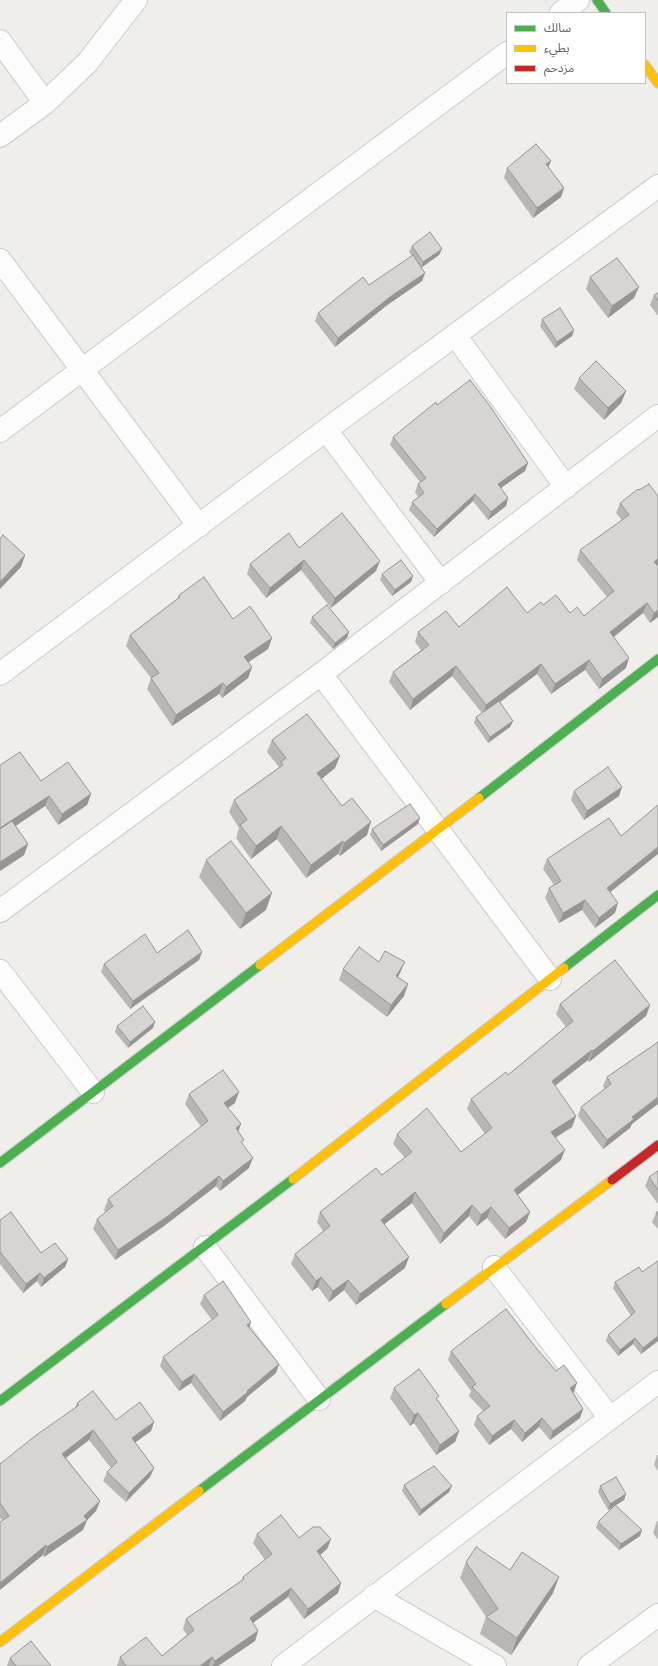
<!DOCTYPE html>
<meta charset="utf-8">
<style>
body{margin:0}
#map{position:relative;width:658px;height:1666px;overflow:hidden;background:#efeeea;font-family:"Varela Round","Noto Sans Arabic",sans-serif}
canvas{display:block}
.legend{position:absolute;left:506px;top:12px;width:140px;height:72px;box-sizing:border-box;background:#fff;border:1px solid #bfc1c3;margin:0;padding:5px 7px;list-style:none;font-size:12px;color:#5f6368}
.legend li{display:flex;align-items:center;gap:8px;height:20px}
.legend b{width:20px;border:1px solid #bfc1c3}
</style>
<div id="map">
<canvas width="658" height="1666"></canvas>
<ul class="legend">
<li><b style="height:5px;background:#4caf50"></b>سالك</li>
<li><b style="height:5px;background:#ffc107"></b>بطيء</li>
<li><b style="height:5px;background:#c62828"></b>مزدحم</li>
</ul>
</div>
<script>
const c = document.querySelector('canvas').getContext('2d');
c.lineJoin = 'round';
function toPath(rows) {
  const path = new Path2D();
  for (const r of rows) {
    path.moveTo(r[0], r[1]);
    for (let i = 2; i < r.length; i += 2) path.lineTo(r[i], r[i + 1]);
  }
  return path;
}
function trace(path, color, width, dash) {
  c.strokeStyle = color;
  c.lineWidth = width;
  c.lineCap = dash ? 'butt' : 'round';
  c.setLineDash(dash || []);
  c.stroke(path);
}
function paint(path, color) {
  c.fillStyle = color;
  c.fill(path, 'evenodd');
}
const street = toPath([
 [561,13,578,0],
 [0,41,45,103],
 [0,136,45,103,87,63,136,0],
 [0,260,199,526],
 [455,335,566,487],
 [326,430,441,583],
 [0,431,507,53],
 [0,674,326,430,658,186],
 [321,674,550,979],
 [0,911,321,674,658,416],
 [0,971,93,1092],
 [205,1247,319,1399],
 [494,1267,610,1418],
 [374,1596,495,1666],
 [283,1666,658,1382],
 [589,1666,658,1615]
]);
const fast = toPath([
 [597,0,606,13],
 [479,798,658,659],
 [564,968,658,895],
 [0,1163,260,965],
 [0,1401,293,1179],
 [199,1491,446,1304]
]);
const slow = toPath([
 [645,65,658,83],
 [260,965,479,798],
 [293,1179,564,968],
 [446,1304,612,1180],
 [0,1642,199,1491]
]);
const jam = toPath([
 [612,1180,658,1145]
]);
const wall = toPath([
 [551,161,548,167,564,188,561,197,533,218,504,178,507,168],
 [412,246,442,249,439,255,421,267,425,273,422,281,386,306,335,347,315,321,318,313,369,285,412,256,409,252],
 [590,277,634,298,608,318,586,289],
 [658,293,658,316,650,305,654,295],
 [542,319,574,330,572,336,555,348,540,326],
 [579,378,626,391,621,403,604,420,574,389],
 [437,405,528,463,525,471,501,488,508,498,506,506,488,520,473,501,434,537,409,510,412,502,418,497,415,492,418,484,420,482,390,445,393,437],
 [639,490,658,496,658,617,650,623,643,613,614,637,626,668,599,689,585,670,551,694,537,674,500,702,513,721,510,727,488,743,474,723,476,717,482,713,452,676,410,710,389,682,393,672,421,650,415,642,418,632,459,627,527,613,543,605,570,613,584,616,607,597,577,560,580,550,622,520,616,513,620,503],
 [299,548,376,571,331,608,301,570,266,598,247,574,250,564],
 [382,574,413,576,411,582,392,596,380,580],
 [179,595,233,619,272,638,268,649,248,662,252,667,248,678,222,698,219,694,172,726,147,689,151,678,126,646,130,635,177,599],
 [312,617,349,632,347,638,333,649,310,623],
 [272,740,340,756,335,768,321,779,342,806,367,835,340,856,338,854,306,878,277,839,251,859,236,838,239,828,229,812,234,800,278,768,279,767,267,752],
 [0,765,41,781,91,794,87,805,58,825,45,806,16,826,28,844,24,855,0,871],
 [622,787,619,796,584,820,571,800,574,791],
 [418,824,381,851,370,835,372,829],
 [547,859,610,892,615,913,595,928,582,910,559,923,545,898,549,888,554,885,543,869],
 [206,860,266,910,240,929,199,877],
 [202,952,199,960,130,1009,101,972,104,964],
 [379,962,400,973,398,977,408,984,404,996,387,1017,339,980,343,969],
 [560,1004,650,1005,646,1016,589,1062,588,1060,555,1086,576,1116,572,1127,555,1138,561,1160,518,1195,530,1212,526,1222,505,1239,487,1218,477,1226,469,1216,440,1244,412,1203,384,1224,405,1268,356,1305,344,1290,329,1302,318,1287,312,1291,291,1264,295,1254,323,1231,317,1222,320,1212,382,1175,405,1158,393,1144,397,1134,461,1152,485,1134,467,1109,471,1099,508,1075,566,1027,556,1014],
 [155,1022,153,1028,128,1048,115,1032,117,1026],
 [658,1042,630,1128,603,1149,578,1116,581,1107,605,1089,603,1086,607,1077],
 [189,1094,235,1103,228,1108,241,1124,238,1132,243,1145,249,1168,220,1191,216,1186,164,1226,115,1260,93,1229,97,1219,106,1212,104,1210,108,1199,201,1127,185,1104],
 [658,1171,658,1204,645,1186,649,1177],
 [658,1211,658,1229,652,1222,656,1213],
 [0,1220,41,1253,68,1259,65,1267,41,1287,37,1281,23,1293,0,1264],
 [658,1261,658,1341,641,1354,633,1344,618,1356,606,1341,608,1335,631,1316,613,1288,615,1282,642,1272],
 [204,1295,249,1327,279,1364,276,1373,247,1397,245,1401,220,1421,191,1383,179,1391,160,1366,163,1357,212,1320,200,1304],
 [537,1349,574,1392,573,1393,583,1409,580,1418,550,1440,539,1427,522,1442,511,1429,489,1445,474,1425,477,1416,483,1411,469,1396,471,1391,448,1360,451,1351],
 [394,1388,438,1400,459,1431,455,1442,436,1455,414,1423,410,1426,390,1398],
 [77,1403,116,1420,154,1422,151,1431,135,1442,154,1468,150,1477,126,1502,103,1481,107,1472,111,1468,89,1440,66,1458,100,1501,96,1511,87,1520,83,1530,44,1557,43,1555,2,1520,0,1518,0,1464,75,1408],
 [657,1455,658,1455,658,1471,654,1465],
 [404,1485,449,1492,419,1516,402,1491],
 [600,1486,626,1494,624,1500,616,1505,640,1536,619,1550,596,1528,598,1522,615,1506,608,1510,598,1492],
 [658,1520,658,1540,653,1533,657,1521],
 [257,1534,299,1538,331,1539,327,1549,320,1555,341,1583,338,1593,304,1619,288,1597,253,1623,258,1631,255,1641,218,1666,117,1666,120,1657,162,1656,187,1635,183,1629,186,1619,242,1580,243,1577,265,1560,253,1543],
 [466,1562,510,1570,553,1593,511,1655,480,1634,486,1617,460,1578],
 [10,1658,51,1666,7,1666]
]);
const shadedWall = toPath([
 [551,161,547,170,546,164],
 [564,188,561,197,533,218,537,208],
 [442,249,439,255,421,268,423,262],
 [425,273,422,281,386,306,335,347,338,338,390,297],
 [639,287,634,298,608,318,612,306],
 [574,330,572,336,555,348,557,342],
 [626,391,621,403,604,420,608,408],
 [528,463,525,471,495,492,498,484],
 [475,494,473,501,434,537,437,529],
 [508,498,506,506,488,520,491,512],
 [25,555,21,567,0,589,0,582],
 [658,559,658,566,654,562],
 [304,560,301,570,266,598,270,588],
 [380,561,376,571,331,608,335,598],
 [413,576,411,582,392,596,395,590],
 [647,603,643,613,607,642,610,632],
 [658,610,658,617,650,623,654,613],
 [349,632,347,638,333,649,335,643],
 [272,638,268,649,240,668,244,657],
 [629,658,626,668,599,689,602,679],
 [589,660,585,670,551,694,555,684],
 [541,664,537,674,483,715,486,705],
 [456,666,452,676,410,710,413,699],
 [252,667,248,678,222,698,226,687],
 [223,683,219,694,172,726,176,715],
 [513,721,510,727,488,743,490,737],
 [340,756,335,768,313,786,317,773],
 [622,787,619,796,584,820,587,811],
 [91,794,87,805,58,825,62,814],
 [49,796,45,806,0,836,0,828],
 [420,818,418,824,381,851,383,845],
 [371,822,367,835,340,856,344,843],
 [281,826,277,839,251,859,256,846],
 [343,841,338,854,306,878,311,865],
 [28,844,24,855,0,871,0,862],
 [658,847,658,854,603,898,607,888],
 [272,893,266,910,240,929,246,913],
 [585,900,582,910,559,923,563,913],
 [618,903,615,913,595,928,599,918],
 [202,952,199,960,130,1009,133,1001],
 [405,962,400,973,392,987,396,976],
 [408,984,404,996,387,1017,391,1005],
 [650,1005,646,1016,589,1062,593,1051],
 [155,1022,153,1028,128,1048,130,1042],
 [592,1050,588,1060,548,1091,552,1081],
 [239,1092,235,1103,220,1113,224,1103],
 [658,1097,658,1104,632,1124,630,1128,603,1149,607,1140,632,1117],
 [576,1116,572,1127,547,1143,551,1132],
 [241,1124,237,1134,236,1128],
 [565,1150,561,1160,510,1201,514,1190],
 [253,1158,249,1168,220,1191,223,1181],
 [219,1176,216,1186,164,1226,115,1260,118,1250],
 [415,1192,412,1203,377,1230,381,1220],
 [472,1205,469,1216,440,1244,444,1233],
 [491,1207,487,1218,477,1226,481,1215],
 [530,1212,526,1222,505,1239,509,1228],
 [409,1257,405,1268,356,1305,360,1294],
 [68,1259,65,1267,41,1287,44,1278],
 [40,1273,37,1281,23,1293,26,1284],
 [321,1277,318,1287,312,1291,316,1281],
 [348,1280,344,1290,329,1302,333,1291],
 [251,1322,248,1331,247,1325],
 [658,1336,658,1341,641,1354,643,1348],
 [635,1338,633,1344,618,1356,620,1350],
 [279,1364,276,1373,247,1397,245,1401,220,1421,223,1412,247,1391],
 [194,1374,191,1383,179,1391,182,1382],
 [577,1383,574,1392,567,1397,570,1388],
 [583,1409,580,1418,550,1440,553,1431],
 [418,1413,414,1423,410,1426,414,1415],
 [542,1418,539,1427,522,1442,525,1433],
 [514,1420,511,1429,489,1445,492,1436],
 [154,1422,151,1431,129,1447,132,1438],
 [93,1430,89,1440,59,1463,62,1454],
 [459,1431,455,1442,436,1455,440,1445],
 [154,1468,150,1477,126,1502,129,1493],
 [452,1486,449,1492,419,1516,421,1510],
 [626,1494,624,1500,608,1510,610,1504],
 [100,1501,96,1511,87,1520,83,1530,44,1557,47,1547,84,1516],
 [642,1530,640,1536,619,1550,621,1544],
 [331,1539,327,1549,313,1561,317,1551],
 [46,1545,43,1555,0,1590,0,1583],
 [559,1577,553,1593,511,1655,517,1638],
 [341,1583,338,1593,304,1619,308,1609],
 [291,1588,288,1597,246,1628,250,1618],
 [258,1631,255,1641,218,1666,213,1666,215,1661],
 [212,1657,209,1666,200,1666]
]);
const building = toPath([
 [536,144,551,161,546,164,564,188,537,208,507,168,536,144],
 [430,232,442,249,423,262,412,246,430,232],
 [413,255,425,273,390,297,338,338,318,313,363,277,369,285,413,255],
 [617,258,639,287,612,306,590,277,617,258],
 [658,293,658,301,654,295,658,293],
 [560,308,574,330,557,342,542,319,560,308],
 [596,361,626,391,608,408,579,378,596,361],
 [470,380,490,406,528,463,498,484,508,498,491,512,475,494,437,529,412,502,424,493,418,484,426,478,393,437,436,402,437,405,470,380],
 [649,484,658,496,658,559,654,562,658,566,658,610,654,613,647,603,610,632,629,658,602,679,589,660,555,684,541,664,486,705,456,666,413,699,393,672,429,645,418,632,446,611,459,627,507,587,527,613,541,602,543,605,556,595,570,613,577,607,584,616,614,591,580,550,629,515,620,503,638,489,639,490,649,484],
 [342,513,380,561,335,598,304,560,270,588,250,564,289,533,299,548,342,513],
 [3,535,25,555,0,582,0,539,3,535],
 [401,560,413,576,395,590,382,574,401,560],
 [204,577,233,619,250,606,272,638,244,657,252,667,226,687,223,683,176,715,151,678,159,673,130,635,180,597,179,595,204,577],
 [327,605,349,632,335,643,312,617,327,605],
 [499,701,513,721,490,737,476,717,499,701],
 [307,714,340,756,317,773,342,806,352,798,371,822,344,843,343,841,311,865,281,826,256,846,240,825,247,820,234,800,283,765,281,762,286,758,272,740,307,714],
 [20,752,41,781,68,762,91,794,62,814,49,796,0,828,0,765,20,752],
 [608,767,622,787,587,811,574,791,608,767],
 [410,804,420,818,383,845,372,829,410,804],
 [658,805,658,847,607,888,618,903,599,918,585,900,563,913,549,888,561,881,547,859,609,818,621,836,658,805],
 [12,821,28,844,0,862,0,829,12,821],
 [231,841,272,893,246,913,206,860,231,841],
 [188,930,202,952,133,1001,104,964,145,934,157,953,188,930],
 [359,947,379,962,385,951,405,962,396,976,408,984,391,1005,343,969,359,947],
 [615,960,650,1005,593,1051,592,1050,552,1081,576,1116,551,1132,565,1150,514,1190,530,1212,509,1228,491,1207,481,1215,472,1205,444,1233,415,1192,381,1220,409,1257,360,1294,348,1280,333,1291,321,1277,316,1281,295,1254,330,1226,320,1212,376,1168,382,1175,412,1152,397,1134,427,1108,461,1152,492,1128,471,1099,506,1072,508,1075,573,1021,560,1004,615,960],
 [143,1006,155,1022,130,1042,117,1026,143,1006],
 [658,1042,658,1097,632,1117,634,1119,607,1140,581,1107,611,1084,607,1077,658,1042],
 [223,1070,239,1092,224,1103,241,1124,236,1128,244,1140,241,1142,253,1158,223,1181,219,1176,168,1216,118,1250,97,1219,113,1206,108,1199,208,1121,189,1094,223,1070],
 [658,1171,658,1190,649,1177,658,1171],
 [658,1211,658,1216,656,1213,658,1211],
 [11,1212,41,1253,55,1243,68,1259,44,1278,40,1273,26,1284,0,1252,0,1220,11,1212],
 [658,1261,658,1336,643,1348,635,1338,620,1350,608,1335,635,1312,615,1282,639,1267,642,1272,658,1261],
 [223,1281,251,1322,247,1325,279,1364,247,1391,248,1392,223,1412,194,1374,182,1382,163,1357,218,1315,204,1295,223,1281],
 [506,1309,537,1349,556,1371,564,1365,577,1383,570,1388,583,1409,553,1431,542,1418,525,1433,514,1420,492,1436,477,1416,490,1406,472,1387,476,1384,451,1351,506,1309],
 [419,1369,439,1396,436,1398,459,1431,440,1445,418,1413,414,1415,394,1388,419,1369],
 [93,1391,116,1420,140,1402,154,1422,132,1438,154,1468,129,1493,107,1472,117,1462,93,1430,62,1454,100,1501,84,1516,87,1520,47,1547,46,1545,0,1583,0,1522,9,1516,0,1503,0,1464,35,1436,79,1405,77,1403,93,1391],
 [434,1466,452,1486,421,1510,404,1485,434,1466],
 [616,1477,626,1494,610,1504,600,1486,616,1477],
 [615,1505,642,1530,621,1544,598,1522,615,1505],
 [281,1515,299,1538,313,1527,320,1527,331,1539,317,1551,341,1583,308,1609,291,1588,250,1618,258,1631,215,1661,212,1657,200,1666,126,1666,120,1657,146,1637,162,1656,194,1630,186,1619,244,1579,243,1577,272,1554,257,1534,281,1515],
 [476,1547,510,1570,522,1552,559,1577,517,1638,486,1617,498,1609,466,1562,476,1547],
 [31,1641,51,1666,16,1666,10,1658,31,1641]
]);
trace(street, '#cbcccc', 24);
trace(fast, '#cacacb', 11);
trace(slow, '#cacacb', 11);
trace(jam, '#cacacb', 11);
trace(street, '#fdfcfc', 22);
trace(fast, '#4caf50', 9);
trace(slow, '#ffc107', 9);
trace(jam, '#c62828', 9);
paint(wall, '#b8b7b5');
paint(shadedWall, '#969594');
paint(building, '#d6d5d3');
trace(building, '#969594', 1);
</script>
